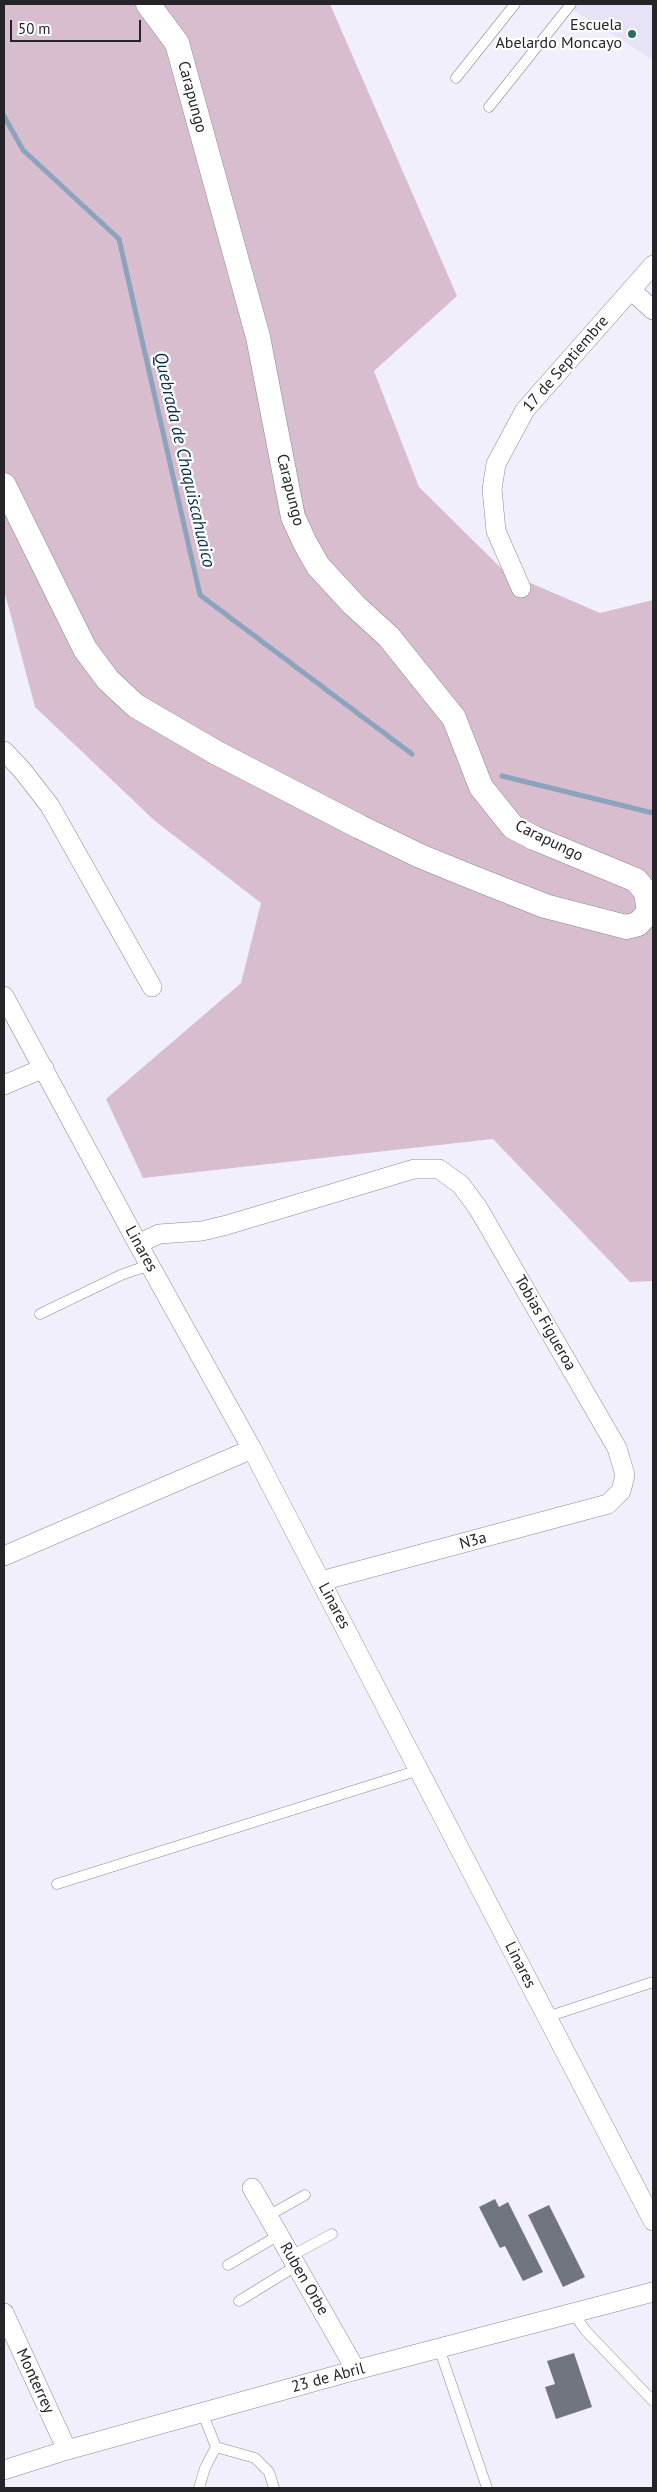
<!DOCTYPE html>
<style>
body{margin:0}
#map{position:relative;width:657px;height:2492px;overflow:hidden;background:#f1effc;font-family:"PT Sans",sans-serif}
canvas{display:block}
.frame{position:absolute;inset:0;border:5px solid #252429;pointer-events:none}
.scale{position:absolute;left:10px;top:20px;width:131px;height:22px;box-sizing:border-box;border:2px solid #252429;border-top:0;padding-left:6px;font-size:15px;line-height:18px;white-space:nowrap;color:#252429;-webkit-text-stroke:4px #fff;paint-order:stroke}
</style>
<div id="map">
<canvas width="657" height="2492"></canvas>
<div class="frame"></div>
<div class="scale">50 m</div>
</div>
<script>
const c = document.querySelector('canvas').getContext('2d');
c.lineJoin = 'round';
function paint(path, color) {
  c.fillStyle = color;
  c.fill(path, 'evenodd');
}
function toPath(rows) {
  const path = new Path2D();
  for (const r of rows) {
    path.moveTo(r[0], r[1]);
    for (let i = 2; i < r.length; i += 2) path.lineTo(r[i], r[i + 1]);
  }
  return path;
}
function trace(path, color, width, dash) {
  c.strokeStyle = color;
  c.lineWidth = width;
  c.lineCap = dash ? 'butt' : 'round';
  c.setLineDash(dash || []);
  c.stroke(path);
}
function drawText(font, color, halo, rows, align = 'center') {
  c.font = font + ' "PT Sans",sans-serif';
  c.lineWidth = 4.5;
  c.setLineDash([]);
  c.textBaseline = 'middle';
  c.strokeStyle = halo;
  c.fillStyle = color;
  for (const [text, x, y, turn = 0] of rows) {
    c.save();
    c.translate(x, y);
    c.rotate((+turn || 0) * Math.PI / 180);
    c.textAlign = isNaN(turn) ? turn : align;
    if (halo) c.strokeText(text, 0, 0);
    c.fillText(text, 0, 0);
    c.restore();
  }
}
const built = toPath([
 [573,4,653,4,653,60,570,8]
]);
const green = toPath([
 [4,4,330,4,457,296,374,371,419,487,505,572,600,613,653,600,653,1281,630,1282,493,1139,143,1178,106,1099,241,983,261,903,155,821,35,707,4,590]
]);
const stream = toPath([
 [4,116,23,150,119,239,200,595,412,754],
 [502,776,653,813]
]);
const building = toPath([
 [495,2199,499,2207,508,2202,543,2272,523,2281,505,2246,500,2248,479,2207],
 [549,2205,585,2277,563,2287,528,2215],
 [574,2353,592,2407,556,2419,545,2387,555,2384,547,2361]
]);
const service = toPath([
 [456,78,515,4],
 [489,107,571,4],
 [40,1314,121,1275,149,1265],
 [57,1884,419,1770],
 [547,2017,653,1982],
 [268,2216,305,2195],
 [291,2256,332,2234],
 [228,2265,279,2235],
 [239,2301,296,2266],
 [573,2313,586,2331,653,2401],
 [439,2348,487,2488],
 [216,2447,255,2458,269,2472,274,2488],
 [199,2488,205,2468,216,2447,202,2412]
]);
const minor = toPath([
 [631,290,653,310],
 [521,588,496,531,492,489,496,464,525,410,653,265],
 [4,751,22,770,50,806,152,987],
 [4,996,138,1244,252,1449,653,2221],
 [4,1085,44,1068],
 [138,1244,159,1234,202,1231,227,1225,414,1169,439,1169,461,1185,478,1208,617,1448,625,1475,621,1491,608,1504,321,1581],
 [4,1556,252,1449],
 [252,2188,356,2370],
 [4,2313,67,2450],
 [4,2470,67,2450,356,2370,653,2292]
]);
const tertiary = toPath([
 [4,485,85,649,108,680,136,706,217,753,360,827,420,856,474,878,545,906,626,927,638,924,649,912,646,892,636,880,534,838,513,827,481,787,454,718,389,637,354,605,318,566,305,543,293,517,258,337,177,43,148,4]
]);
const markers = [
 [632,34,5,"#296e61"]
];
const poiNames = [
 ["Escuela",622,25],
 ["Abelardo Moncayo",622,43]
];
const streetNames = [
 ["Carapungo",192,97,75],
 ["17 de Septiembre",566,364,-49],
 ["Carapungo",290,490,76],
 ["Carapungo",549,841,26],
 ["Linares",141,1249,61],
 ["Tobias Figueroa",545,1323,60],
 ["N3a",473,1541,-15],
 ["Linares",334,1606,62],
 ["Linares",520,1965,63],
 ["Ruben Orbe",304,2279,60],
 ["23 de Abril",328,2378,-15],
 ["Monterrey",35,2381,65]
];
const waterNames = [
 ["Quebrada de Chaquiscahuaico",184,460,77]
];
paint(built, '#e6e3f7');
paint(green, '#d7bdce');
trace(stream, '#8ca3bd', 5);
paint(building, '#717580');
trace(service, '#8a8894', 11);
trace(minor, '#8a8894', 20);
trace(tertiary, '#8a8894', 25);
trace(service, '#fff', 10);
trace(minor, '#fff', 19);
trace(tertiary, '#fff', 24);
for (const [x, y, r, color] of markers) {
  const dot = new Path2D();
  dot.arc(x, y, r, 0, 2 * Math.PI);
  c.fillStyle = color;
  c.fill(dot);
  trace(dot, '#fff', 2);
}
drawText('16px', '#252429', '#fff', poiNames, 'right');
drawText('16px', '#252429', '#fff', streetNames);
drawText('italic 18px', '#042c4c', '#fff', waterNames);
</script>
